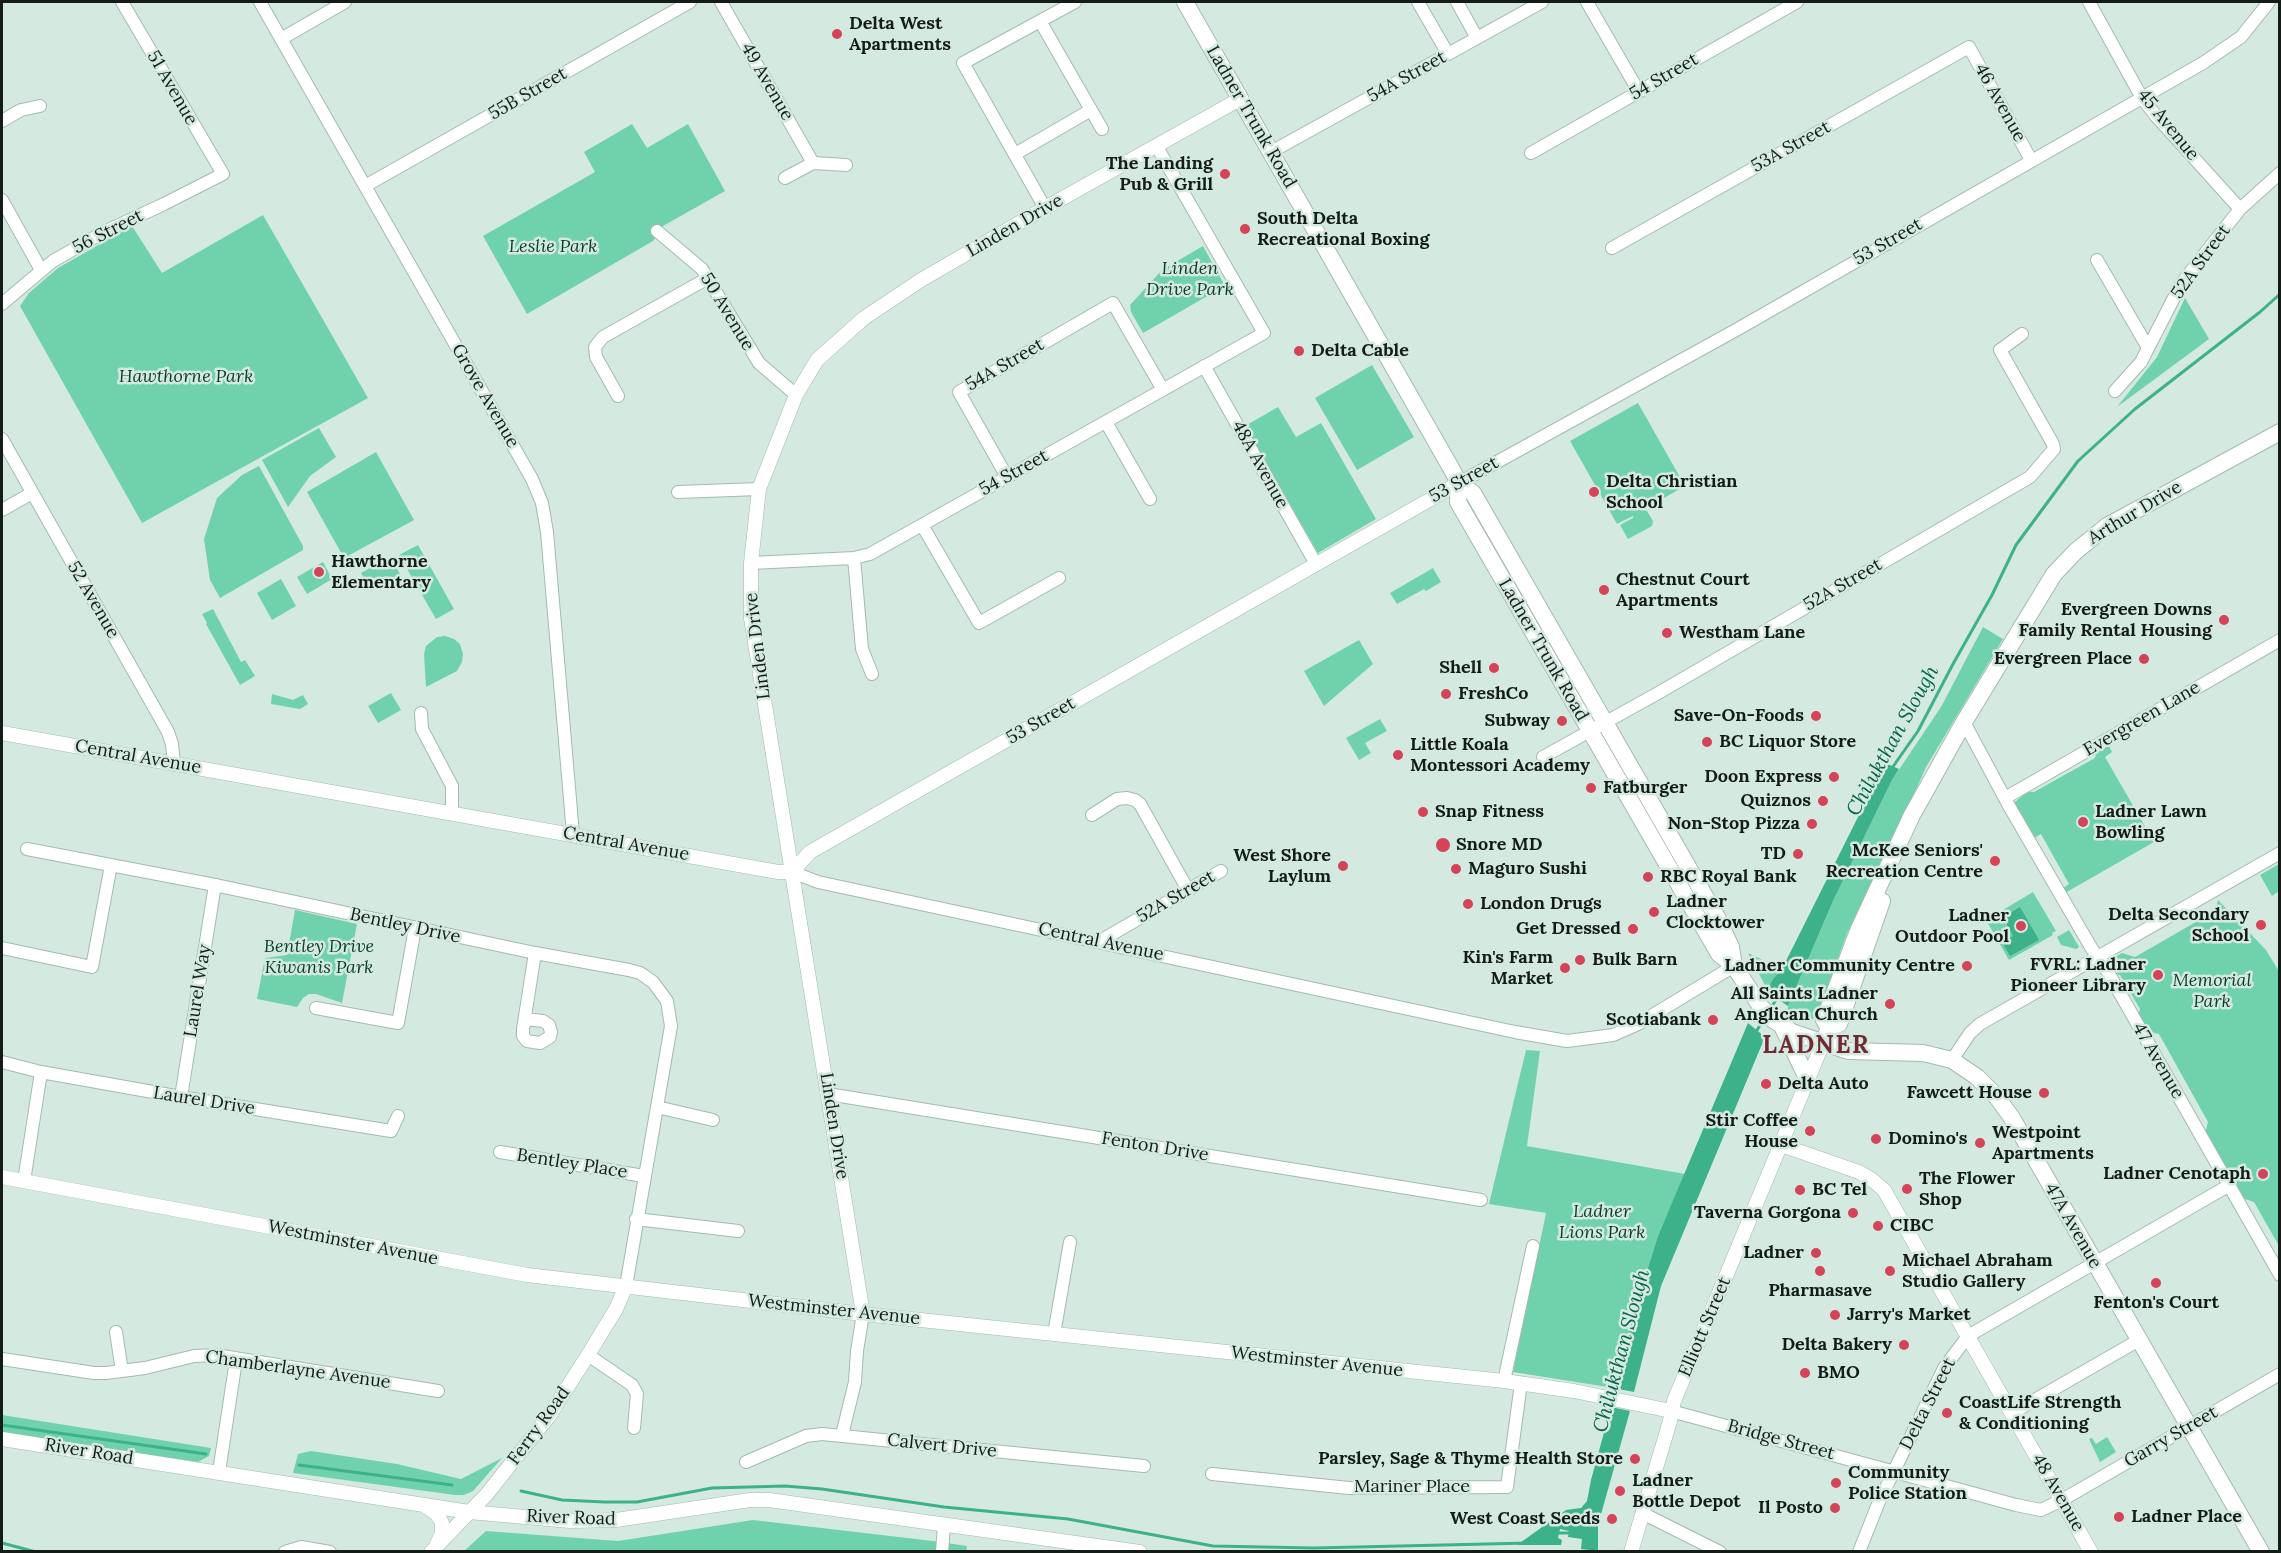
<!DOCTYPE html>
<style>
body{margin:0}
#map{position:relative;width:2281px;height:1553px;overflow:hidden;background:#d4eae0;font-family:Lora,serif}
canvas{display:block}
.frame{position:absolute;inset:0;border:3px solid #141c18;pointer-events:none}
</style>
<div id="map">
<canvas width="2281" height="1553"></canvas>
<div class="frame"></div>
</div>
<script>
const c = document.querySelector('canvas').getContext('2d');
c.lineJoin = 'round';
function paint(path, color) {
  c.fillStyle = color;
  c.fill(path, 'evenodd');
}
function toPath(rows) {
  const path = new Path2D();
  for (const r of rows) {
    path.moveTo(r[0], r[1]);
    for (let i = 2; i < r.length; i += 2) path.lineTo(r[i], r[i + 1]);
  }
  return path;
}
function trace(path, color, width, dash) {
  c.strokeStyle = color;
  c.lineWidth = width;
  c.lineCap = dash ? 'butt' : 'round';
  c.setLineDash(dash || []);
  c.stroke(path);
}
function drawText(font, color, halo, rows, align = 'center') {
  c.font = font + ' Lora,serif';
  c.lineWidth = 5;
  c.setLineDash([]);
  c.textBaseline = 'middle';
  c.strokeStyle = halo;
  c.fillStyle = color;
  for (const [text, x, y, turn = 0] of rows) {
    c.save();
    c.translate(x, y);
    c.rotate((+turn || 0) * Math.PI / 180);
    c.textAlign = isNaN(turn) ? turn : align;
    if (halo) c.strokeText(text, 0, 0);
    c.fillText(text, 0, 0);
    c.restore();
  }
}
const green = toPath([
 [632,124,647,148,688,124,725,191,663,226,653,241,527,314,483,236,595,172,584,152],
 [263,215,368,398,142,523,20,306,29,293,58,268,132,226,162,273],
 [1203,246,1225,286,1143,333,1131,312,1130,305,1162,270],
 [2185,298,2209,339,2117,407,2157,357],
 [1372,365,1414,437,1357,470,1315,398],
 [1638,403,1685,486,1643,510,1647,511,1653,521,1652,526,1628,539,1620,525,1633,518,1633,516,1617,524,1570,441],
 [1278,407,1296,437,1321,423,1376,519,1318,553,1245,426],
 [319,428,336,457,310,476,288,507,262,460],
 [376,452,414,520,344,558,307,492],
 [259,466,303,546,303,550,220,598,210,580,204,539,217,498,242,475],
 [418,545,454,609,436,619,399,555],
 [390,557,400,574,371,591,361,573],
 [323,562,332,579,307,594,297,577],
 [1433,568,1441,582,1426,591,1424,589,1397,604,1390,593],
 [281,579,296,606,272,620,257,593],
 [213,609,241,662,245,660,255,676,240,685,206,624,207,623,202,614],
 [1983,627,2003,639,1926,767,1872,888,1847,933,1818,1013,1813,1019,1804,1022,1787,1016,1788,1006,1833,901,1892,780,1941,707],
 [445,636,454,639,460,644,463,654,462,662,457,671,426,687,424,654,426,646,437,637],
 [1359,640,1373,664,1324,706,1304,671],
 [391,693,401,710,378,723,368,706],
 [272,694,293,700,303,695,308,704,300,709,271,704],
 [1380,719,1387,731,1365,743,1371,753,1359,760,1346,738],
 [2109,746,2112,752,2105,757,2154,842,2065,893,2063,888,2069,884,2041,834,2034,838,2016,807,2015,802,2027,792,2034,792,2095,758,2096,753],
 [2279,864,2279,891,2272,896,2260,875],
 [2033,892,2056,931,2052,933,2053,935,2009,960,1986,920],
 [2218,900,2266,950,2280,973,2279,1246,2254,1202,2242,1198,2205,1133,2208,1122,2159,1034,2146,1031,2138,1016,2140,1009,2120,975,2116,974,2110,965,2112,959,2122,953,2135,957,2215,911],
 [295,910,357,924,342,1003,316,994,309,994,303,998,297,1007,257,999,265,958,287,955],
 [2069,930,2079,947,2076,949,2061,945,2057,937],
 [1748,953,1782,969,1773,979,1769,993],
 [1526,1050,1540,1051,1527,1146,1685,1174,1658,1236,1631,1322,1614,1388,1513,1372,1546,1213,1489,1204],
 [2,1415,211,1448,209,1456,198,1462,2,1433],
 [2107,1437,2116,1452,2100,1462,2089,1439,2092,1438,2096,1444],
 [311,1451,397,1464,461,1479,502,1458,473,1491,464,1495,455,1495,293,1473,298,1454],
 [753,1520,933,1541,967,1546,966,1552,463,1552,486,1531,618,1541]
]);
const water = toPath([
 [1885,763,1899,769,1892,780,1833,901,1788,1006,1769,993,1769,987,1773,979,1782,969],
 [2020,907,2039,940,2010,956,2002,942,2013,936,2003,917],
 [1748,1023,1765,1037,1661,1286,1634,1392,1614,1388,1631,1322,1658,1236],
 [1611,1407,1630,1411,1598,1525,1598,1551,1581,1549,1582,1539,1568,1537,1569,1531,1560,1529,1558,1538,1562,1540,1561,1545,1517,1545,1566,1510,1581,1508,1587,1501,1591,1480]
]);
const stream = toPath([
 [1892,768,1918,731,1953,664,1992,595,2016,545,2078,461,2135,409,2260,312,2280,294],
 [1770,1009,1778,997],
 [1756,1032,1763,1020],
 [2,1425,206,1454],
 [299,1465,452,1485],
 [521,1491,562,1500,604,1502,637,1502,712,1488,785,1486,822,1489,944,1507,1068,1519,1213,1546,1314,1548,1529,1543],
 [1557,1533,1572,1533],
 [2,1543,36,1552]
]);
const minor = toPath([
 [260,2,532,479,542,503,547,532,573,834],
 [721,2,813,163],
 [1418,2,1448,54],
 [1457,2,1477,38],
 [1587,2,1639,92],
 [2089,2,2142,98,2156,116,2240,209],
 [1040,21,1102,129],
 [281,39,345,2],
 [2,121,21,110,40,106],
 [1271,152,1542,2],
 [1531,153,1797,2],
 [1015,154,1091,110],
 [785,178,813,163,846,165],
 [365,186,690,2],
 [2,200,41,270],
 [1045,208,963,63,1075,2],
 [657,231,702,269,759,363,796,395],
 [1612,248,1969,47,2031,160],
 [2097,260,2147,346],
 [2,304,53,261,104,232,164,204,223,174,122,2],
 [1204,366,1316,564],
 [2115,391,2141,362,2181,284,2240,209,2280,173],
 [618,396,596,357,595,347,603,337,708,278],
 [1106,422,1150,499],
 [2,439,168,732,172,744,174,764],
 [1007,477,959,392,1113,303,1163,390],
 [1459,483,1736,330,2203,63,2241,37,2269,2],
 [678,492,759,489],
 [2,510,32,493],
 [922,525,979,623,1059,578],
 [854,558,862,649,872,674],
 [751,563,854,558,870,554,1264,333,1157,147],
 [421,713,422,729,452,786,452,813],
 [1964,722,2009,806,2092,949,2105,967,2280,1275],
 [1543,757,1660,692,2030,477,2054,449,2053,444,2000,350,2022,334],
 [2005,798,2280,640],
 [1092,815,1117,799,1127,798,1135,800,1140,804,1188,890],
 [27,849,215,885,535,953,629,970,640,973,653,982,667,1001,671,1026,626,1286],
 [792,872,818,882,1515,1032,1567,1041,1613,1035,1638,1024,1734,966],
 [1100,941,1221,871],
 [2,948,92,967,111,865],
 [316,1008,398,1023,415,928],
 [525,1019,543,1021,549,1025,551,1032,550,1037,540,1043,527,1041,523,1036,523,1029,535,953],
 [1952,1060,1970,1033,1980,1024,2280,853],
 [2,1062,41,1072,181,1097,391,1131,398,1116],
 [828,1094,1481,1200],
 [181,1097,215,885],
 [657,1107,713,1120],
 [500,1152,644,1176],
 [24,1181,41,1072],
 [636,1219,738,1231],
 [116,1332,122,1371],
 [1054,1334,1070,1242],
 [588,1355,632,1385,637,1394,634,1428],
 [2,1359,94,1373,106,1373,145,1368,194,1356,216,1355,438,1391],
 [1504,1381,1533,1246],
 [1671,1411,2016,1505,2041,1510,2062,1500,2280,1374],
 [2012,1413,2139,1340],
 [842,1435,855,1382,857,1351,863,1314],
 [746,1462,806,1436,822,1434,1144,1466],
 [219,1472,236,1360],
 [1212,1474,1349,1488,1507,1487,1521,1383],
 [1642,1513,1720,1552],
 [285,1552,301,1547,330,1552],
 [942,1552,944,1525],
 [1859,1552,1878,1504,1944,1368,1968,1336,2228,1186]
]);
const tertiary = toPath([
 [2,733,778,872,792,872],
 [792,872,810,852,1459,483],
 [1781,1145,1859,1172,1871,1179,1884,1190,2091,1552],
 [2,1177,527,1275,863,1314,1504,1381,1574,1391,1671,1411],
 [863,1314,751,618,751,563,759,489,796,395,817,360,864,318,921,280,1045,208,1240,99],
 [2,1439,469,1512,570,1521,616,1520,750,1500,769,1500,1140,1552],
 [425,1506,436,1513,442,1523,442,1533,437,1544],
 [431,1552,487,1494,549,1416,588,1355,616,1309,626,1286],
 [1631,1552,1670,1421,1674,1401,1823,1043]
]);
const secondary = toPath([
 [1185,2,1451,468,1459,483,1473,493,1718,919,1731,947,1734,966],
 [1459,483,1458,502,1719,954,1734,966,1761,1007,1772,1019,1792,1032,1848,1051,1923,1053,1952,1060,1977,1077,1996,1096,2012,1118,2261,1552],
 [1782,1026,1808,1080],
 [1829,1028,1839,1024,1882,901],
 [1823,1043,1829,1028,1824,1020,1858,931,1912,815,1964,722,2054,574,2076,551,2107,526,2280,432]
]);
const markers = [
 [837,34,6,"#d44357"],
 [1225,174,6,"#d44357"],
 [1245,229,6,"#d44357"],
 [1299,351,6,"#d44357"],
 [1594,492,6,"#d44357"],
 [319,572,6,"#d44357"],
 [1604,590,6,"#d44357"],
 [2224,620,6,"#d44357"],
 [1667,633,6,"#d44357"],
 [2144,659,6,"#d44357"],
 [1494,668,6,"#d44357"],
 [1446,694,6,"#d44357"],
 [1816,716,6,"#d44357"],
 [1562,721,6,"#d44357"],
 [1707,742,6,"#d44357"],
 [1398,755,6,"#d44357"],
 [1834,777,6,"#d44357"],
 [1591,788,6,"#d44357"],
 [1823,801,6,"#d44357"],
 [1423,812,6,"#d44357"],
 [2083,822,6,"#d44357"],
 [1812,824,6,"#d44357"],
 [1443,845,8,"#d44357"],
 [1798,854,6,"#d44357"],
 [1995,861,6,"#d44357"],
 [1343,866,6,"#d44357"],
 [1456,869,6,"#d44357"],
 [1648,877,6,"#d44357"],
 [1468,904,6,"#d44357"],
 [1654,912,6,"#d44357"],
 [2261,925,6,"#d44357"],
 [2021,926,6,"#d44357"],
 [1633,929,6,"#d44357"],
 [1580,960,6,"#d44357"],
 [1967,966,6,"#d44357"],
 [1565,968,6,"#d44357"],
 [2158,975,6,"#d44357"],
 [1890,1004,6,"#d44357"],
 [1713,1020,6,"#d44357"],
 [1766,1084,6,"#d44357"],
 [2044,1093,6,"#d44357"],
 [1810,1131,6,"#d44357"],
 [1876,1139,6,"#d44357"],
 [1980,1143,6,"#d44357"],
 [2263,1174,6,"#d44357"],
 [1907,1189,6,"#d44357"],
 [1800,1190,6,"#d44357"],
 [1853,1213,6,"#d44357"],
 [1878,1226,6,"#d44357"],
 [1816,1253,6,"#d44357"],
 [1820,1271,6,"#d44357"],
 [1890,1271,6,"#d44357"],
 [2156,1283,6,"#d44357"],
 [1835,1315,6,"#d44357"],
 [1904,1345,6,"#d44357"],
 [1805,1373,6,"#d44357"],
 [1947,1413,6,"#d44357"],
 [1635,1459,6,"#d44357"],
 [1836,1483,6,"#d44357"],
 [1620,1491,6,"#d44357"],
 [1835,1508,6,"#d44357"],
 [2119,1517,6,"#d44357"],
 [1612,1519,6,"#d44357"]
];
const poiNames = [
 ["Delta West",849,24],
 ["Apartments",849,45],
 ["The Landing",1213,164,"right"],
 ["Pub & Grill",1213,185,"right"],
 ["South Delta",1257,219],
 ["Recreational Boxing",1257,240],
 ["Delta Cable",1311,351],
 ["Delta Christian",1606,482],
 ["School",1606,503],
 ["Hawthorne",331,562],
 ["Elementary",331,583],
 ["Chestnut Court",1616,580],
 ["Apartments",1616,601],
 ["Evergreen Downs",2212,610,"right"],
 ["Family Rental Housing",2212,631,"right"],
 ["Westham Lane",1679,633],
 ["Evergreen Place",2132,659,"right"],
 ["Shell",1482,668,"right"],
 ["FreshCo",1458,694],
 ["Save-On-Foods",1804,716,"right"],
 ["Subway",1550,721,"right"],
 ["BC Liquor Store",1719,742],
 ["Little Koala",1410,745],
 ["Montessori Academy",1410,766],
 ["Doon Express",1822,777,"right"],
 ["Fatburger",1603,788],
 ["Quiznos",1811,801,"right"],
 ["Snap Fitness",1435,812],
 ["Ladner Lawn",2095,812],
 ["Bowling",2095,833],
 ["Non-Stop Pizza",1800,824,"right"],
 ["Snore MD",1456,845],
 ["McKee Seniors'",1983,851,"right"],
 ["Recreation Centre",1983,872,"right"],
 ["TD",1786,854,"right"],
 ["West Shore",1331,856,"right"],
 ["Laylum",1331,877,"right"],
 ["Maguro Sushi",1468,869],
 ["RBC Royal Bank",1660,877],
 ["Ladner",1666,902],
 ["Clocktower",1666,923],
 ["London Drugs",1480,904],
 ["Delta Secondary",2249,915,"right"],
 ["School",2249,936,"right"],
 ["Ladner",2009,916,"right"],
 ["Outdoor Pool",2009,937,"right"],
 ["Get Dressed",1621,929,"right"],
 ["Kin's Farm",1553,958,"right"],
 ["Market",1553,979,"right"],
 ["Bulk Barn",1592,960],
 ["FVRL: Ladner",2146,965,"right"],
 ["Pioneer Library",2146,986,"right"],
 ["Ladner Community Centre",1955,966,"right"],
 ["All Saints Ladner",1878,994,"right"],
 ["Anglican Church",1878,1015,"right"],
 ["Scotiabank",1701,1020,"right"],
 ["Delta Auto",1778,1084],
 ["Fawcett House",2032,1093,"right"],
 ["Stir Coffee",1798,1121,"right"],
 ["House",1798,1142,"right"],
 ["Westpoint",1992,1133],
 ["Apartments",1992,1154],
 ["Domino's",1888,1139],
 ["Ladner Cenotaph",2251,1174,"right"],
 ["The Flower",1919,1179],
 ["Shop",1919,1200],
 ["BC Tel",1812,1190],
 ["Taverna Gorgona",1841,1213,"right"],
 ["CIBC",1890,1226],
 ["Ladner",1804,1253,"right"],
 ["Michael Abraham",1902,1261],
 ["Studio Gallery",1902,1282],
 ["Pharmasave",1820,1291,"center"],
 ["Fenton's Court",2156,1303,"center"],
 ["Jarry's Market",1847,1315],
 ["Delta Bakery",1892,1345,"right"],
 ["BMO",1817,1373],
 ["CoastLife Strength",1959,1403],
 ["& Conditioning",1959,1424],
 ["Parsley, Sage & Thyme Health Store",1623,1459,"right"],
 ["Community",1848,1473],
 ["Police Station",1848,1494],
 ["Ladner",1632,1481],
 ["Bottle Depot",1632,1502],
 ["Il Posto",1823,1508,"right"],
 ["Ladner Place",2131,1517],
 ["West Coast Seeds",1600,1519,"right"]
];
const streetNames = [
 ["54A Street",1407,77,-29],
 ["54 Street",1664,77,-30],
 ["49 Avenue",767,82,60],
 ["51 Avenue",172,88,60],
 ["55B Street",528,94,-30],
 ["46 Avenue",2000,103,61],
 ["Ladner Trunk Road",1251,117,60],
 ["45 Avenue",2168,125,51],
 ["53A Street",1791,147,-29],
 ["Linden Drive",1015,226,-30],
 ["56 Street",108,232,-27],
 ["53 Street",1888,242,-30],
 ["52A Street",2201,262,-54],
 ["50 Avenue",727,312,59],
 ["54A Street",1005,365,-30],
 ["Grove Avenue",485,396,60],
 ["48A Avenue",1260,465,61],
 ["54 Street",1014,473,-29],
 ["53 Street",1464,480,-29],
 ["Arthur Drive",2135,513,-31],
 ["52A Street",1843,585,-30],
 ["52 Avenue",93,600,60],
 ["Linden Drive",758,646,-97],
 ["Ladner Trunk Road",1543,650,60],
 ["Evergreen Lane",2142,719,-30],
 ["53 Street",1041,721,-30],
 ["Central Avenue",138,757,10],
 ["Central Avenue",626,844,10],
 ["52A Street",1176,897,-30],
 ["Bentley Drive",405,926,12],
 ["Central Avenue",1101,942,12],
 ["Laurel Way",198,991,-81],
 ["47 Avenue",2158,1061,60],
 ["Laurel Drive",204,1101,9],
 ["Linden Drive",834,1126,81],
 ["Fenton Drive",1155,1147,9],
 ["Bentley Place",572,1164,9],
 ["47A Avenue",2073,1226,60],
 ["Westminster Avenue",353,1243,11],
 ["Westminster Avenue",834,1310,6],
 ["Elliott Street",1705,1327,-67],
 ["Westminster Avenue",1317,1362,6],
 ["Chamberlayne Avenue",298,1370,8],
 ["Delta Street",1928,1404,-63],
 ["Ferry Road",539,1426,-54],
 ["Garry Street",2171,1437,-30],
 ["Bridge Street",1781,1440,15],
 ["Calvert Drive",942,1446,6],
 ["River Road",89,1452,9],
 ["Mariner Place",1412,1487],
 ["48 Avenue",2058,1493,60],
 ["River Road",571,1518,2]
];
const parkNames = [
 ["Leslie Park",553,247],
 ["Linden",1190,269],
 ["Drive Park",1190,290],
 ["Hawthorne Park",186,377],
 ["Bentley Drive",319,947],
 ["Kiwanis Park",319,968],
 ["Memorial",2212,981],
 ["Park",2212,1002],
 ["Ladner",1602,1212],
 ["Lions Park",1602,1233]
];
const waterNames = [
 ["Chilukthan Slough",1893,741,-61],
 ["Chilukthan Slough",1622,1351,-75]
];
const districtNames = [
 ["LADNER",1816,1046]
];
paint(green, '#6fd2ad');
paint(water, '#3cb18a');
trace(stream, '#3cb18a', 3);
trace(minor, '#a4b9af', 14);
trace(tertiary, '#a4b9af', 15);
trace(secondary, '#a4b9af', 18);
trace(minor, '#fff', 12);
trace(tertiary, '#fff', 14);
trace(secondary, '#fff', 16);
for (const [x, y, r, color] of markers) {
  const dot = new Path2D();
  dot.arc(x, y, r, 0, 2 * Math.PI);
  c.fillStyle = color;
  c.fill(dot);
  trace(dot, '#d4eae0', 2);
}
drawText('bold 18px', '#141c18', '#d4eae0', poiNames, 'left');
drawText('18px', '#141c18', '#d4eae0', streetNames);
drawText('italic 18px', '#0b3d2d', '#d4eae0', parkNames);
drawText('italic 20px', '#08654b', '#d4eae0', waterNames);
c.letterSpacing = '1.5px';
drawText('bold 24px', '#702a31', '#d4eae0', districtNames);
c.letterSpacing = '0px';
</script>
